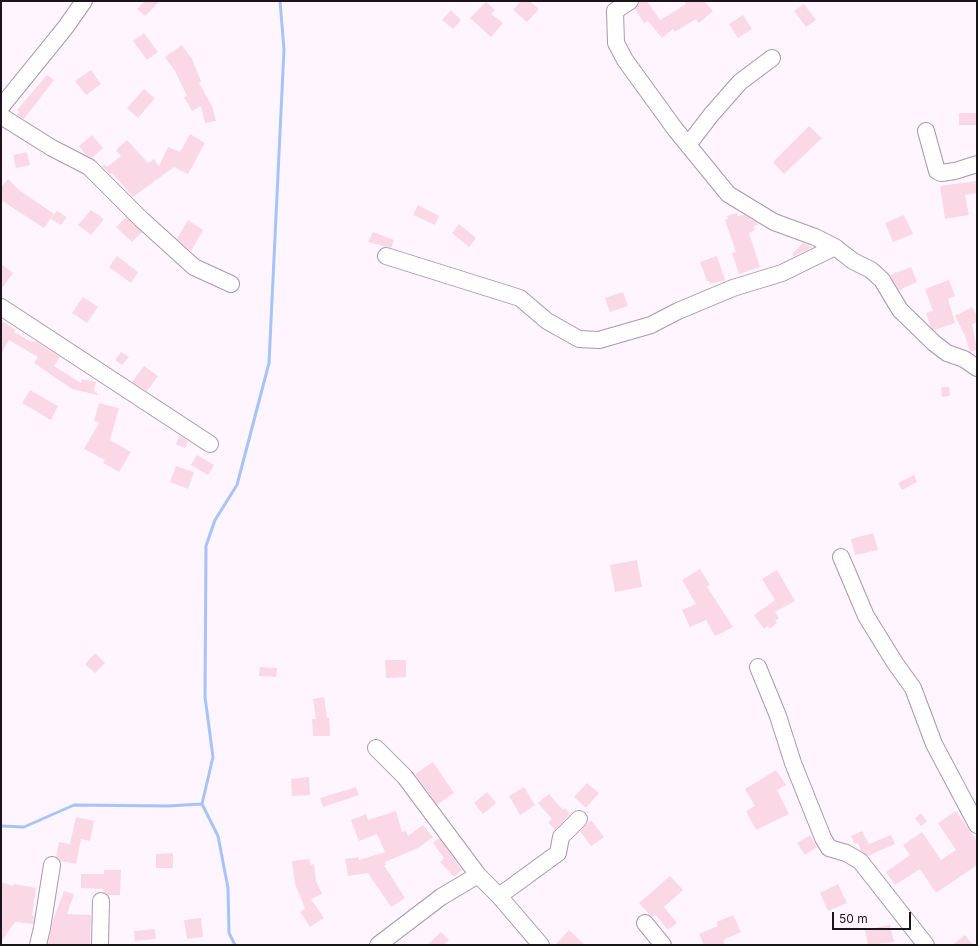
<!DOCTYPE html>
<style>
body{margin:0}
#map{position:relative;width:978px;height:946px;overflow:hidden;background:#fef5ff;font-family:Inter,sans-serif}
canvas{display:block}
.frame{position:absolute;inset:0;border:2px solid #1c141d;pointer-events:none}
.scale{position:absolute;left:832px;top:912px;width:79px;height:18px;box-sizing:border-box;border:2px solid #1c141d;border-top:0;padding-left:5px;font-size:12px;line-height:14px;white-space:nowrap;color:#1c141d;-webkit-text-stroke:3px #fef5ff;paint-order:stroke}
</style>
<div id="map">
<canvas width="978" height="946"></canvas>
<div class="frame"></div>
<div class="scale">50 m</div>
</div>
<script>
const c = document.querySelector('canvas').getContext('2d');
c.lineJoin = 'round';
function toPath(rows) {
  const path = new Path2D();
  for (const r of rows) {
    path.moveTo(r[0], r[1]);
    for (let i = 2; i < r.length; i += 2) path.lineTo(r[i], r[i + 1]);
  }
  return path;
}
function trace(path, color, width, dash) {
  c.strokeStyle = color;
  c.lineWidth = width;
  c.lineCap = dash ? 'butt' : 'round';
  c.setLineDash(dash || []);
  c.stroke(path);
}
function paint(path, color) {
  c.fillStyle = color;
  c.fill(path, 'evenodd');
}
const stream = toPath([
 [1,826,24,827,74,805,168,806,202,804],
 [235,945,229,933,228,888,218,836,202,804,213,757,205,697,206,546,215,520,237,485,269,363,284,49,280,1]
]);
const building = toPath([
 [145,1,160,1,145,16,137,9],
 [521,1,529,1,539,9,527,22,513,10],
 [641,1,647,1,660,20,686,4,684,1,704,1,713,11,699,23,696,19,675,32,673,29,662,38,648,21,644,23,635,9],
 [486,2,495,10,491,14,503,23,491,37,470,18],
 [804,4,816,20,806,27,794,11],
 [451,10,461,20,453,29,442,20],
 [743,15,752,29,738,38,729,24],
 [144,33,158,52,147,60,133,41],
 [182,45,192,59,201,81,199,83,212,106,216,121,205,123,201,106,192,111,184,97,187,96,175,71,165,57],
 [91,70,101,84,86,95,75,81],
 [47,75,54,80,24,119,17,115,19,112,17,110],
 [144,89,155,98,138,118,127,108],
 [959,113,977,113,977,125,959,125],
 [809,126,822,138,784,174,773,162],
 [190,134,205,143,188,174,174,167,133,197,112,173,110,174,102,166,104,164,107,167,121,156,116,150,127,140,148,163,154,159,159,166,168,147,180,152],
 [92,135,103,148,92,158,86,155,79,146],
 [27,152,30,165,16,168,13,155],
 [8,179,19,190,54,214,44,228,1,200,1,187],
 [977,181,977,193,965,195,969,215,945,219,940,186],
 [418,205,439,216,435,225,413,215],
 [91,210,104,219,91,235,78,225],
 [57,211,67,217,61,225,51,219],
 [737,213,738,216,744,215,757,223,758,225,754,226,755,230,749,233,760,267,739,274,732,253,736,252,725,220,728,219,727,216],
 [904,215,913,234,893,242,885,223],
 [126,217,142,232,132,242,116,227],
 [188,220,203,230,191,251,177,239],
 [459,224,476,238,469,247,452,233],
 [373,232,394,240,391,248,368,242],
 [803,243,812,247,794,256,792,254],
 [117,256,138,272,131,283,109,267],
 [717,256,725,280,710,284,709,281,707,281,700,262],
 [1,264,13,273,1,289],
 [911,267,917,282,899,290,890,275],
 [949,280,955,296,948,299,955,323,934,330,931,327,926,313,933,311,925,289],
 [623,292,628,306,610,312,605,298],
 [83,297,98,307,87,323,72,313],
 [972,307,977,316,977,322,972,324,977,350,970,352,965,336,955,316],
 [1,321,16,330,14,332,30,341,37,342,60,357,54,366,81,383,82,379,96,382,94,391,97,393,97,395,72,389,34,363,38,357,9,340,1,354],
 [121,352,129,357,122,365,115,360],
 [144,366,158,376,147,391,132,382],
 [941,387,949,387,950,396,942,397],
 [30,390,58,406,51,420,22,403],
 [99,403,119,408,110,440,131,452,119,472,103,463,105,460,84,449,99,423,94,421],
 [180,436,188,441,185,448,176,444],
 [197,455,214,465,208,475,191,465],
 [176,466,194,472,188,489,170,482],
 [914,475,917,482,902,490,898,483],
 [873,533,878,550,855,555,851,539],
 [637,560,642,587,615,592,610,565],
 [700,569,710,585,707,587,733,627,715,636,706,620,690,627,682,610,696,604,682,580],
 [777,570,795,601,775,612,779,618,775,621,777,623,769,629,768,626,764,629,754,615,775,600,762,579],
 [95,653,105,663,95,673,85,664],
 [385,660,406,660,406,677,386,678],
 [260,667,277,668,276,677,259,676],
 [324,697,327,718,329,718,330,736,313,736,312,719,316,719,313,699],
 [433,762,454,793,437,805,415,774],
 [776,770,786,785,777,790,789,814,756,830,746,811,755,806,745,789],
 [309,777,310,795,292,796,291,779],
 [587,783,599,793,586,808,574,797],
 [356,787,359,795,323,807,320,798],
 [524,787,535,805,520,815,509,796],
 [487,792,496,803,483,814,474,803],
 [549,794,563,810,565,808,570,814,555,830,548,822,552,819,538,803],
 [396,811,402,832,406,831,408,836,423,825,433,837,418,848,385,862,386,865,384,865,405,898,391,907,368,873,348,876,345,859,359,857,359,860,385,852,377,834,359,841,351,820,366,814,368,820],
 [956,811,977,841,977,865,936,893,920,869,895,885,886,872,910,855,903,845,922,832,941,860,956,850,938,823],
 [921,813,927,821,921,826,915,818],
 [76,817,94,821,90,841,81,839,76,864,60,861,56,857,59,842,70,844],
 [591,820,604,837,591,846,580,831],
 [862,831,869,844,891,835,895,844,868,856,861,851,858,843,855,844,851,836],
 [810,835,817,847,805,855,797,843],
 [439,838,462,870,454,877,440,862,444,858,433,843],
 [173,853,173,868,156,868,156,854],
 [309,859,311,865,314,864,316,881,322,894,311,899,324,918,310,927,300,912,305,908,295,884,292,861],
 [104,870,121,870,120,895,108,895,104,892,104,889,81,888,81,874,104,874],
 [670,876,683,890,664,907,677,923,668,930,655,914,652,917,639,903],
 [1,882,13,886,14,884,36,888,32,915,34,916,33,924,15,922,1,942],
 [838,884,847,903,828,911,820,893],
 [64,891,74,894,67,914,91,915,90,945,48,945,53,920],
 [733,915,741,932,723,940,725,945,704,945,699,934,718,926,717,922],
 [201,918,203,937,187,939,184,920],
 [890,925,894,942,868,945,865,930],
 [155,929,156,939,135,941,134,931],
 [569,930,585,945,555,945],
 [441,932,449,940,444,945,427,945],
 [965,935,973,945,952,945]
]);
const minor = toPath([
 [1,107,65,28,84,1],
 [1,116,52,148,89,167,141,219,194,267,231,284],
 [926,131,937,171,941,173,955,171,977,164],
 [688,145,711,115,740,82,772,58],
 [835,247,853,261,871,270,882,280,900,310,934,343,947,353,964,359,977,368],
 [386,256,520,298,547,321,579,339,599,340,651,325,678,311,733,288,782,273,835,247,815,237,774,222,728,194,675,129,625,60,616,43,615,11,630,1],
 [1,307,210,444],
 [841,557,866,616,895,663,913,688,934,744,977,825],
 [758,667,778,716,793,763,823,838,829,848,846,853,860,861,926,945],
 [376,748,405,777,478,875],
 [499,896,558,853,561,837,579,819],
 [645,923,663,945],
 [38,945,42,928,52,865],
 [100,945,101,901],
 [378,945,441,897,478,875,499,896,541,945]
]);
trace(stream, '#a7c3f8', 3);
paint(building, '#fbd8e5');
trace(minor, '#ac96ae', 18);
trace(minor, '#fff', 16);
</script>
